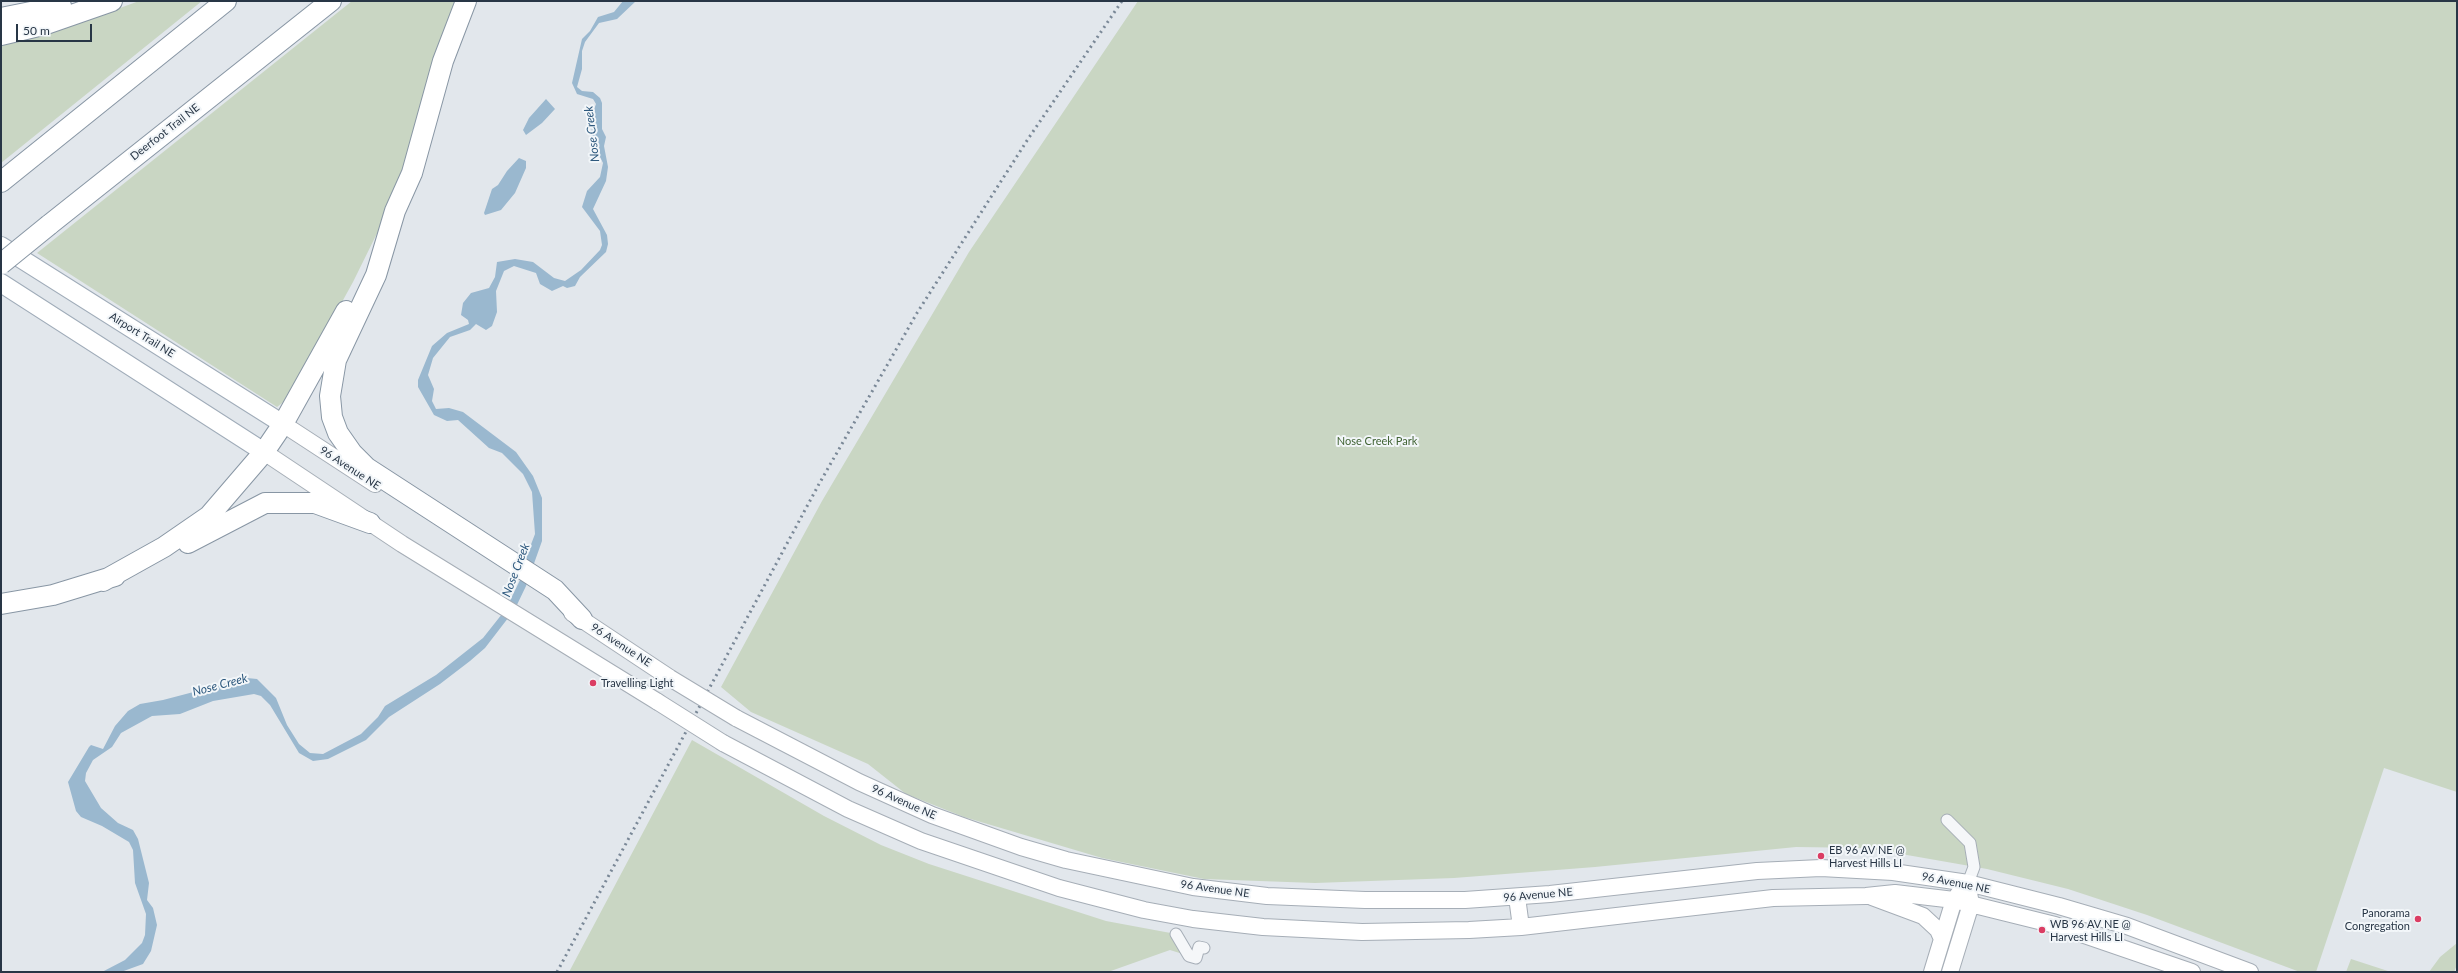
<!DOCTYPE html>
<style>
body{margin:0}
#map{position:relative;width:2458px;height:973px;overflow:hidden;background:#e2e7ec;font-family:Lato,sans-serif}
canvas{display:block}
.frame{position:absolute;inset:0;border:2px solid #283646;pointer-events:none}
.scale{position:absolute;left:16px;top:24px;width:76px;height:18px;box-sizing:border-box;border:2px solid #283646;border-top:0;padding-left:5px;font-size:12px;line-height:14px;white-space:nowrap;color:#283646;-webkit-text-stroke:3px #f2f6f9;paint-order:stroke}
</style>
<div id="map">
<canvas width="2458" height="973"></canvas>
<div class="frame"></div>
<div class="scale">50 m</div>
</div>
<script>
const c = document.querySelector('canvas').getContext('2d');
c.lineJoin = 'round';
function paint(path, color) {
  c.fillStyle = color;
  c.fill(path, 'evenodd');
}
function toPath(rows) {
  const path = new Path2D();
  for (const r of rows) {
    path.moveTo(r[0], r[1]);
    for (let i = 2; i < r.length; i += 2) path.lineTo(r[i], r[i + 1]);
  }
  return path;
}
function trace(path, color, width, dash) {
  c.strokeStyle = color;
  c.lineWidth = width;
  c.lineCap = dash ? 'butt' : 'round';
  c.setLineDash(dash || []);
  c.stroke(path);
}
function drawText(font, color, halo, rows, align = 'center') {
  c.font = font + ' Lato,sans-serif';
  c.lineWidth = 4;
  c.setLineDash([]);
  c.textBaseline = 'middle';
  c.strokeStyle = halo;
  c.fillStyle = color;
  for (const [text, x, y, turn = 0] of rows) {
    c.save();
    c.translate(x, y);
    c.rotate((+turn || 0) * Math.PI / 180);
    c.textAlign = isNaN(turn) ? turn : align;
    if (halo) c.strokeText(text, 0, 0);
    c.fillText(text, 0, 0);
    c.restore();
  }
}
const green = toPath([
 [139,1,202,1,1,163,1,46,63,29],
 [352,1,461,1,391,205,353,282,299,380,286,400,277,407,37,253],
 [1138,1,2457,1,2457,792,2384,768,2316,972,2300,972,2147,915,2068,889,1987,869,1867,848,1796,847,1595,867,1454,878,1315,883,1204,879,1102,858,964,817,906,794,868,764,751,712,721,687,822,501,969,252],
 [692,740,824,816,881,845,929,864,1106,921,1176,934,1189,956,1170,950,1108,972,569,972],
 [2457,943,2457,965,2454,972,2429,972,2440,957],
 [2351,959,2391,972,2346,972]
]);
const water = toPath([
 [623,1,636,1,617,19,599,23,585,42,582,51,582,69,577,87,582,91,593,92,600,98,602,103,602,129,606,137,604,146,608,167,606,181,593,209,607,235,608,244,606,252,580,277,575,286,567,288,563,286,552,291,540,284,536,273,514,266,504,271,496,291,497,312,492,326,486,330,476,324,470,330,450,337,433,358,428,375,434,389,432,401,436,409,449,408,463,412,516,452,533,476,542,498,542,541,526,586,515,609,485,648,470,661,440,684,389,717,366,740,328,759,313,761,299,753,270,705,261,696,254,694,213,701,180,714,152,716,121,733,112,747,93,760,86,773,85,781,101,808,118,823,133,830,138,839,149,883,147,900,153,908,157,925,151,951,143,964,121,972,102,972,125,960,142,943,145,935,146,914,135,883,133,850,129,842,102,826,81,817,76,811,68,782,89,747,91,745,103,749,115,726,128,711,140,704,163,700,247,678,257,679,276,698,287,725,299,744,310,753,323,754,361,734,378,717,385,706,436,675,483,638,506,609,520,580,522,568,535,534,532,492,523,474,502,453,489,448,458,420,447,421,434,415,418,387,418,380,432,346,447,333,469,324,468,320,461,315,463,303,471,293,489,288,495,277,497,262,515,259,533,262,554,278,565,281,581,270,600,250,602,245,600,231,582,207,587,191,600,177,603,163,591,139,593,112,596,104,593,99,577,94,572,83,582,39,590,31,598,17,614,12],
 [546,99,555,109,542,123,526,135,523,130,529,118],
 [519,158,526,161,526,168,515,193,501,210,485,215,484,213,492,189,498,185,507,171]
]);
const street = toPath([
 [1947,820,1970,843,1974,867,1968,883],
 [1176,934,1189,956,1196,958,1199,947,1204,948]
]);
const secondary = toPath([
 [283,424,375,484],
 [264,452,402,544,658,702],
 [572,613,670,678],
 [736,718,859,782,932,815,1021,847,1066,860,1193,887,1267,896,1365,900,1465,900,1550,894,1757,871,1821,868,1893,872,1968,883,2059,906,2127,926,2250,972],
 [723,743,848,809,921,841,1059,888,1144,910,1193,919,1263,927,1362,932,1469,930,1521,927,1773,898,1866,896,1895,893,1954,900,2055,925,2192,972],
 [1517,897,1521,927],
 [1872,897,1923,916,1938,930,1942,939],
 [1932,972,1954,900,1960,892],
 [1950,972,1971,904,1969,893]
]);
const primary = toPath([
 [1,246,283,424],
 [1,283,264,452]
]);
const highway = toPath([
 [466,1,443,61,412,173,395,211,376,275,336,360,330,396,332,417,338,433,352,453,367,468,555,590,582,619],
 [1,18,61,6],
 [1,35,43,25,112,1],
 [1,182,226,1],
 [49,225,331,1],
 [188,543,265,503,315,503,370,523],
 [103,581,164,547,209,516,264,452,283,424,346,311],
 [1,604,53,595,115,576]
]);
const rail = toPath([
 [557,972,819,484,917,313,1028,139,1122,1]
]);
const secondaryBridge = toPath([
 [670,678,736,718],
 [658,702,723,743]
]);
const highwayBridge = toPath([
 [1,264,49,225]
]);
const markers = [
 [593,683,4,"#db3d63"],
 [1821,856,4,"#db3d63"],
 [2418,919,4,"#db3d63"],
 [2042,930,4,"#db3d63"]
];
const streetNames = [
 ["Deerfoot Trail NE",165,132,-38],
 ["Airport Trail NE",142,335,32],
 ["96 Avenue NE",350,468,33],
 ["96 Avenue NE",621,645,33],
 ["96 Avenue NE",904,802,24],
 ["96 Avenue NE",1956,883,11],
 ["96 Avenue NE",1215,889,8],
 ["96 Avenue NE",1538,895,-5]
];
const parkNames = [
 ["Nose Creek Park",1377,441]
];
const poiNames = [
 ["Travelling Light",601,683],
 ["EB 96 AV NE @",1829,850],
 ["Harvest Hills LI",1829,863],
 ["Panorama",2410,913,"right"],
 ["Congregation",2410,926,"right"],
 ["WB 96 AV NE @",2050,924],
 ["Harvest Hills LI",2050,937]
];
const waterNames = [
 ["Nose Creek",592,134,-97],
 ["Nose Creek",516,570,-69],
 ["Nose Creek",220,685,-15]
];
paint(green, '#c9d6c3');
paint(water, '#9ab8cf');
trace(street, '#a6aeb7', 13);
trace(secondary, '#a6aeb7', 18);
trace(primary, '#a0acb9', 20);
trace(highway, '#8896a4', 22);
trace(street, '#f5f7f9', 11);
trace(secondary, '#fff', 16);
trace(primary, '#fff', 18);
trace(highway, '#fff', 20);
trace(rail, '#7a8897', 3, [2, 4]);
trace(secondaryBridge, '#a6aeb7', 18, []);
trace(highwayBridge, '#8896a4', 22, []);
trace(secondaryBridge, '#fff', 16);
trace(highwayBridge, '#fff', 20);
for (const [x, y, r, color] of markers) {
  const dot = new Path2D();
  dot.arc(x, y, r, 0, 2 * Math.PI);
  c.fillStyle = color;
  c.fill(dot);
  trace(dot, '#f2f6f9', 1.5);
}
drawText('11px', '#283646', '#f2f6f9', streetNames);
drawText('11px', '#416334', '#f2f6f9', parkNames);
drawText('11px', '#283646', '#f2f6f9', poiNames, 'left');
drawText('italic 12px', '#2e597e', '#f2f6f9', waterNames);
</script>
